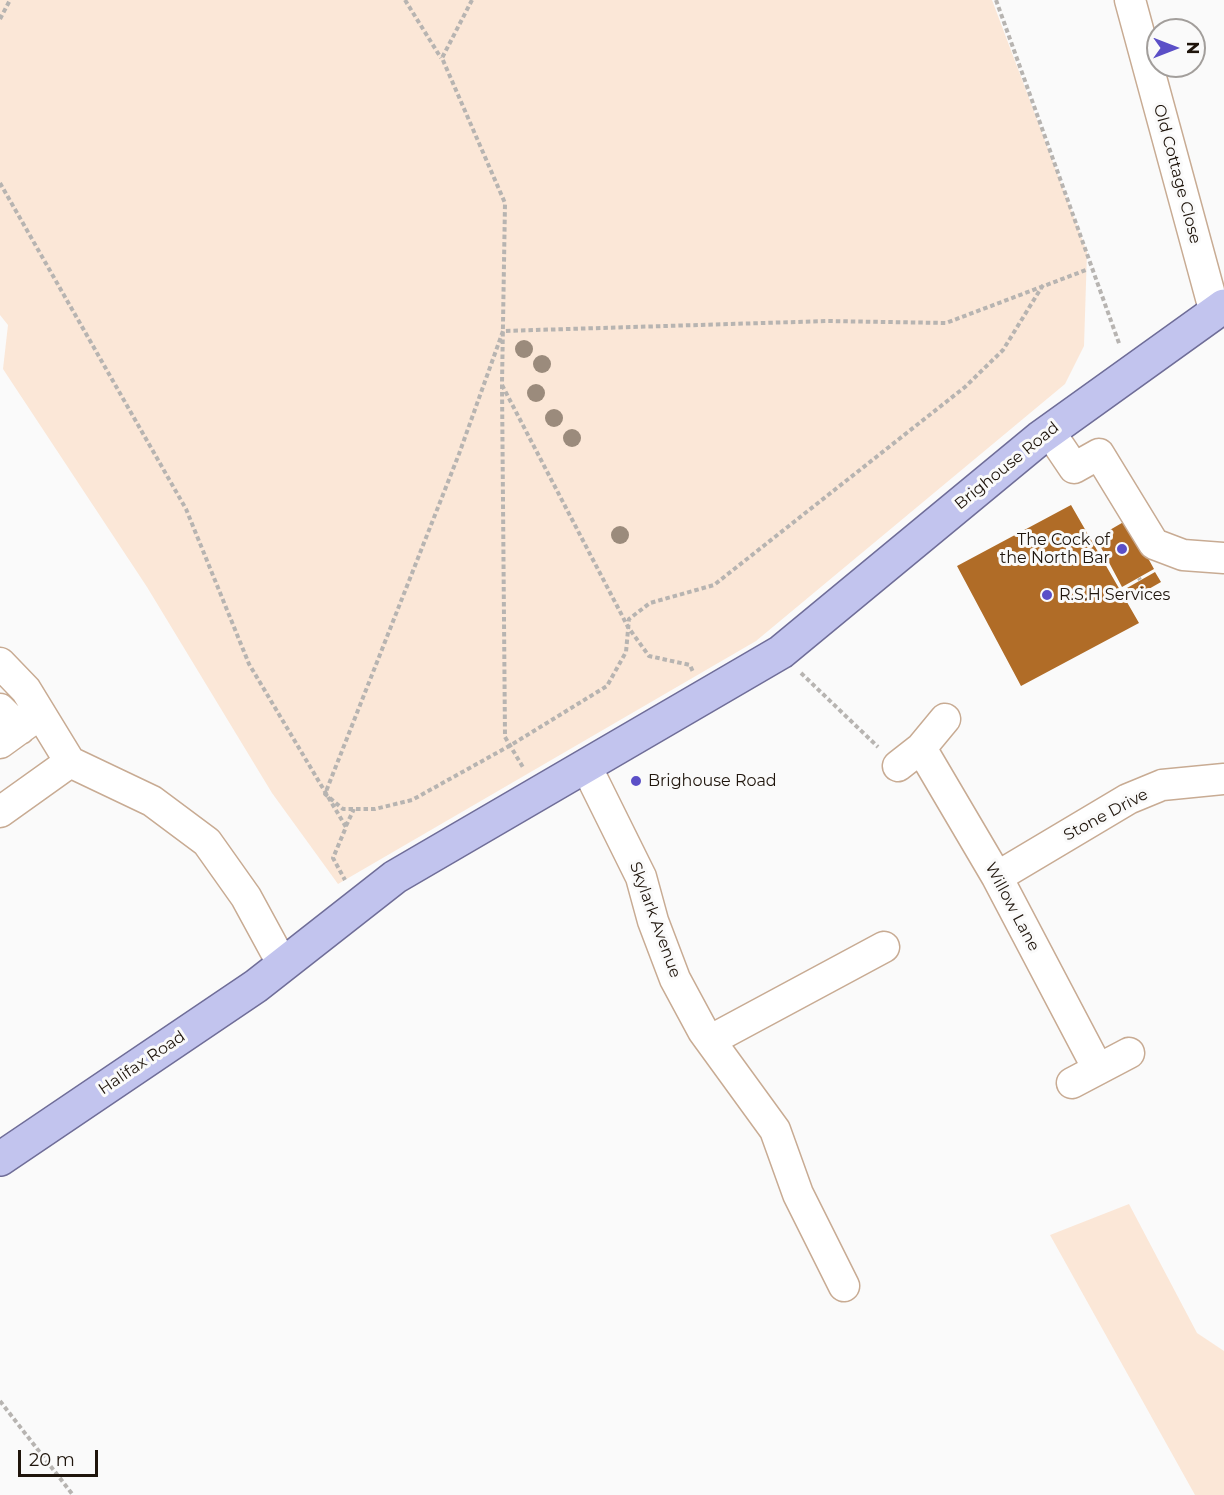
<!DOCTYPE html>
<html>
<head>
<meta charset="utf-8">
<style>
  body { margin:0 }
  #map { position:relative; width:1224px; height:1495px; overflow:hidden; background:#fafafa; font-family:Montserrat,sans-serif }
  canvas { display:block }
  .north { position:absolute; left:1146px; top:18px; width:60px; height:60px; box-sizing:border-box; background:#fafafa; border:2px solid #a29e9b; border-radius:50%; rotate:90deg; font-size:16px; font-weight:700; line-height:24px; text-align:center; color:#1f150c }
  .north::after { content:''; display:block; margin:auto; width:21px; height:27px; background:#5b4fc7; clip-path:polygon(50% 0,100% 100%,50% 72%,0 100%) }
  .scale { position:absolute; left:18px; top:1450px; width:80px; height:27px; box-sizing:border-box; border:3px solid #1f150c; border-top:0; padding-left:8px; font-size:18px; line-height:21px; white-space:nowrap; color:#1f150c; -webkit-text-stroke:4px #fafafa; paint-order:stroke }
</style>
</head>
<body>
<div id="map">
<canvas width="1224" height="1495"></canvas>
<div class="north">N</div>
<div class="scale">20 m</div>
</div>
<script>
const c = document.querySelector('canvas').getContext('2d');
c.lineJoin = 'round';
function fill(path, color) {
  c.fillStyle = color;
  c.fill(path, 'evenodd');
}
function strokePath(path, color, width, dash) {
  c.strokeStyle = color;
  c.lineWidth = width;
  c.lineCap = dash ? 'butt' : 'round';
  c.setLineDash(dash || []);
  c.stroke(path);
}
function write(font, color, halo, rows, align = 'center') {
  c.font = font + ' Montserrat,sans-serif';
  c.lineWidth = 6;
  c.setLineDash([]);
  c.textBaseline = 'middle';
  c.strokeStyle = halo;
  c.fillStyle = color;
  for (const [text, x, y, turn = 0] of rows) {
    c.save();
    c.translate(x, y);
    c.rotate((+turn || 0) * Math.PI / 180);
    c.textAlign = isNaN(turn) ? turn : align;
    if (halo) c.strokeText(text, 0, 0);
    c.fillText(text, 0, 0);
    c.restore();
  }
}
fill(new Path2D(`
  M0 0H992L1087 252 1084 346 1065 384 756 641 338 884 272 793 147 587 3 369 8 325 0 315Z
  M1129 1204 1197 1333 1224 1351V1495H1195L1050 1235Z`), '#fbe7d7');
fill(new Path2D(`
  M1071 505 1139 623 1021 686 957 566Z
  M1127 520 1154 569 1122 587 1096 538Z
  M1155 572 1161 582 1133 598 1127 588Z`), '#b06c27');
const minor = new Path2D(`
  M1130 0 1215 313
  M1049 431 1074 468 1099 454 1154 544 1183 555 1224 558
  M0 663 26 690 70 762 152 801 207 842 246 897 283 965
  M0 709 20 729
  M0 743 40 714
  M921 748 997 877 1098 1069
  M586 766 641 877 653 921 675 979 703 1031 775 1130 798 1194 844 1286
  M898 766 921 748 945 719
  M0 812 70 762
  M997 877 1128 799 1162 785 1224 779
  M711 1040 884 947
  M1072 1083 1129 1053`);
const major = new Path2D(`
  M0 1159 256 986 395 877 781 652 1040 438 1224 306`);
strokePath(minor, '#c8ab93', 33);
strokePath(major, '#6f6d98', 36);
strokePath(new Path2D(`
  M405 0 441 58
  M472 0 442 58 505 203 502 384 505 737 524 769
  M996 0 1120 346
  M0 19 10 0
  M0 183 186 509 249 664 346 827 333 858 345 880
  M1043 285 1003 350 965 387 714 585 650 603 629 619 626 652 607 686 511 745 412 800 375 809H343L325 794 459 454 503 331 828 321 946 323 1086 270
  M502 385 628 627 649 656 690 665 693 672
  M1139 578 1140 580
  M801 673 878 747
  M346 826 354 809
  M0 1401 73 1495`), '#b7b4b1', 4, [4.5, 3]);
strokePath(minor, '#fff', 30);
strokePath(major, '#c2c4ee', 33);
c.fillStyle = '#9b8b7c';
for (const [x, y] of [
  [524,349],
  [542,364],
  [536,393],
  [554,418],
  [572,438],
  [620,535]
]) {
  c.beginPath();
  c.arc(x, y, 9, 0, 2 * Math.PI);
  c.fill();
}
for (const [x, y, r, color] of [
  [1122,549,6,"#5b4fc7"],
  [1047,595,6,"#5b4fc7"],
  [636,781,6,"#5b4fc7"]
]) {
  const dot = new Path2D();
  dot.arc(x, y, r, 0, 2 * Math.PI);
  c.fillStyle = color;
  c.fill(dot);
  strokePath(dot, '#fafafa', 2);
}
write('16px', '#1f150c', '#fafafa', [
  ["Old Cottage Close",1177,174,75],
  ["Brighouse Road",1007,466,-39],
  ["Stone Drive",1106,815,-28],
  ["Willow Lane",1012,907,62],
  ["Skylark Avenue",655,920,70],
  ["Halifax Road",142,1063,-34]
]);
write('16px', '#1f150c', '#fafafa', [
  ["The Cock of",1110,540,"right"],
  ["the North Bar",1110,558,"right"],
  ["R.S.H Services",1059,595],
  ["Brighouse Road",648,781]
], 'left');
</script>
</body>
</html>
